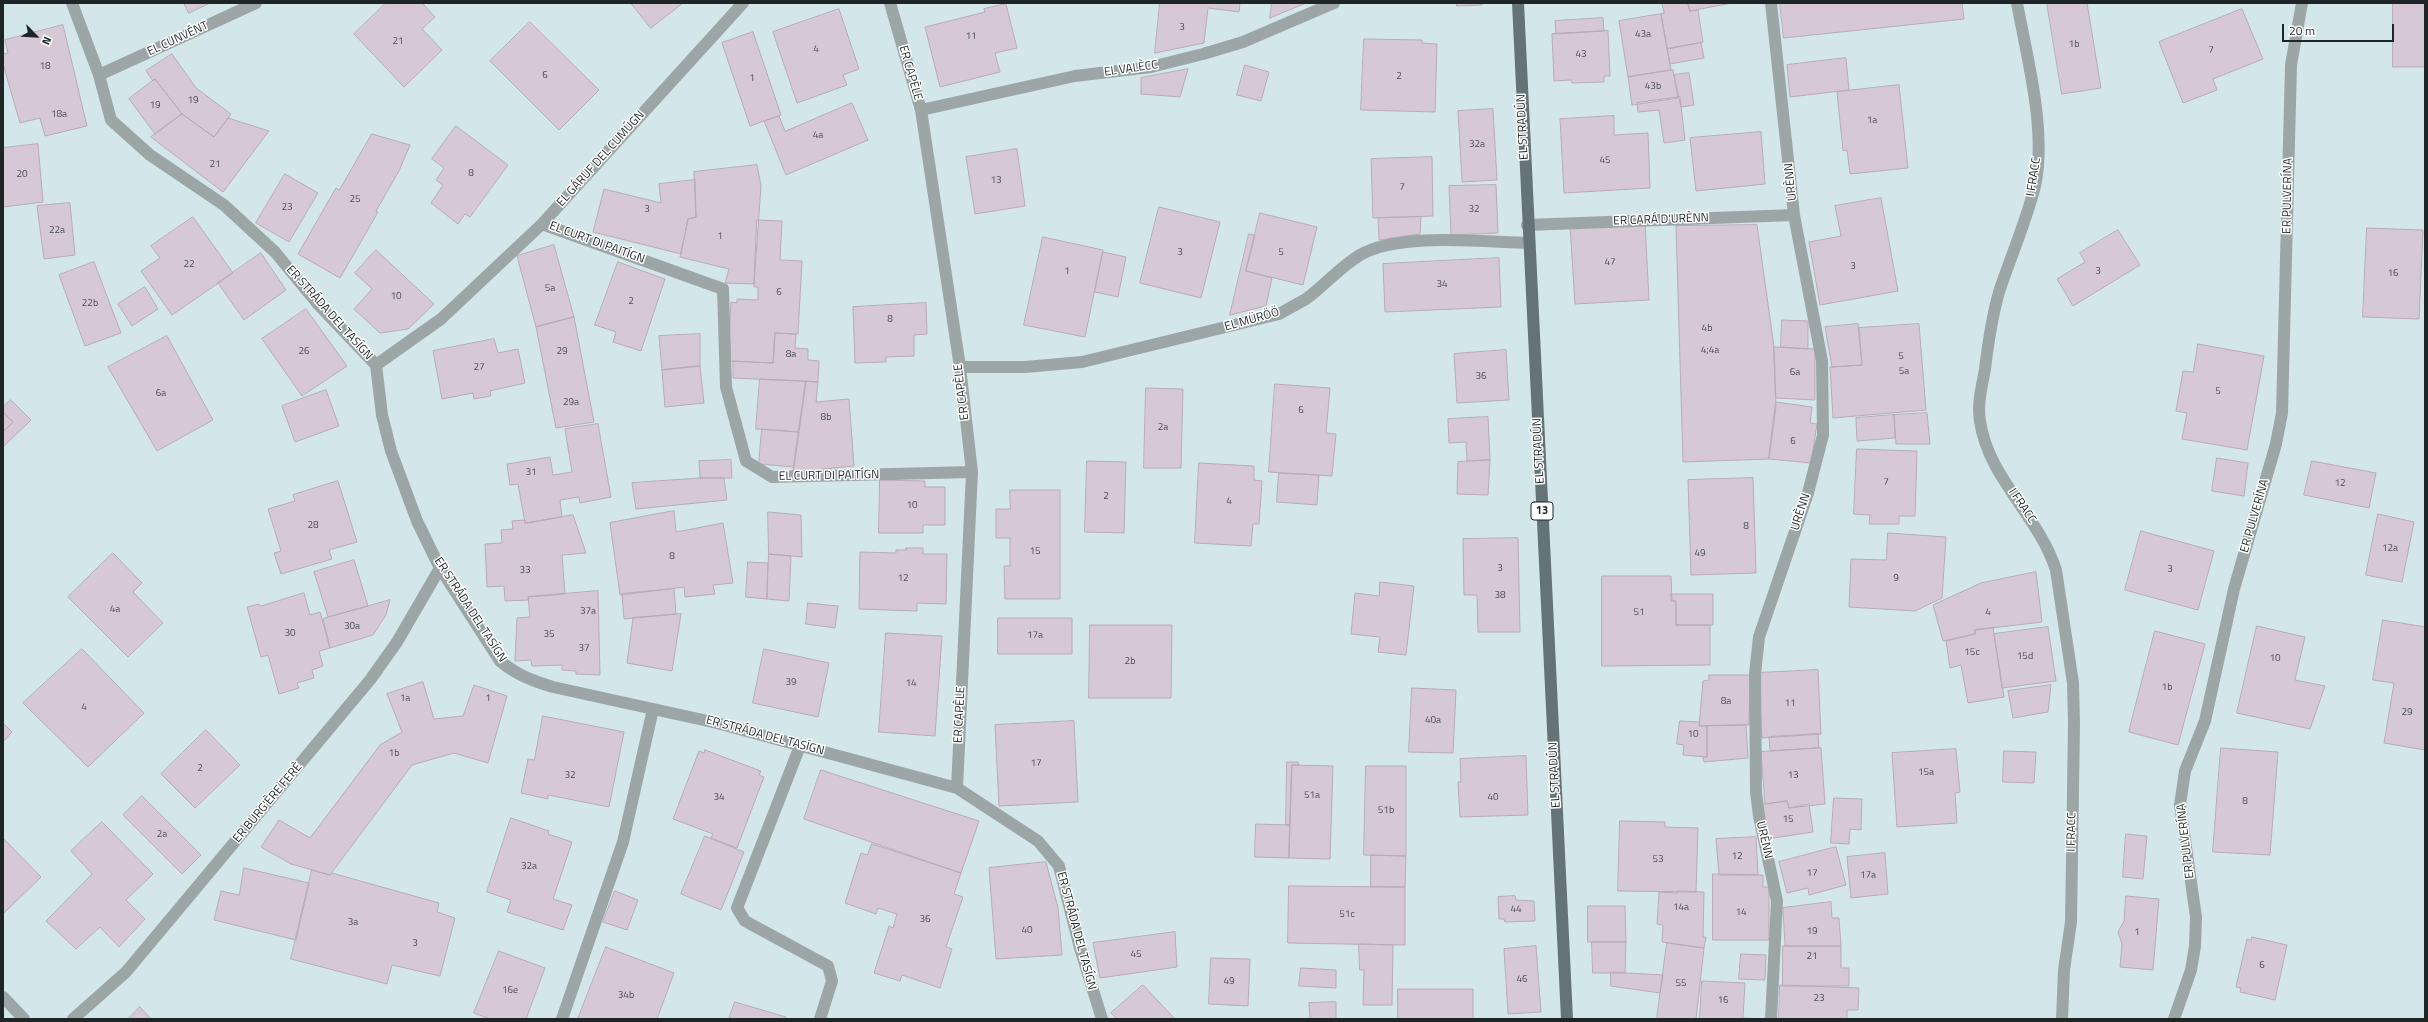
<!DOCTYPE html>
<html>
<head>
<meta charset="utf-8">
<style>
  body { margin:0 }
  #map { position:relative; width:2428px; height:1022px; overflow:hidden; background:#d3e7ea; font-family:"Titillium Web",sans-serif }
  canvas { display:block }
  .frame { position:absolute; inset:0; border:4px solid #1d2526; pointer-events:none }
  .north { position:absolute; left:16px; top:16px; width:40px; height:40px; -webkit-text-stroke:3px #fff; paint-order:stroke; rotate:114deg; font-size:11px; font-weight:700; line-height:16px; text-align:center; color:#1d2526 }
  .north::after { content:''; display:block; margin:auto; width:14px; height:18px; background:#1d2526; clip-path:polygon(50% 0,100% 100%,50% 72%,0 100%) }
  .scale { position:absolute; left:2282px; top:24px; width:112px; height:18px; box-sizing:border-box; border:2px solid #1d2526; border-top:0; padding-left:5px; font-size:12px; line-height:14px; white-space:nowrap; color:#1d2526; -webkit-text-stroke:3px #fff; paint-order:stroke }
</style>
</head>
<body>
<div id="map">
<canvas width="2428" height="1022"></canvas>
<div class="frame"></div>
<div class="north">N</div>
<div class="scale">20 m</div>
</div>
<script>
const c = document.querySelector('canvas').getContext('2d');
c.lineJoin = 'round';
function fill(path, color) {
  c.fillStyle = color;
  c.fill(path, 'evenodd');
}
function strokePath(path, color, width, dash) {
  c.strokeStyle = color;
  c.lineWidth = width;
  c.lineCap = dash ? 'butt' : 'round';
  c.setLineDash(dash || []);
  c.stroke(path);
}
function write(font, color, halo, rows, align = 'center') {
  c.font = font + ' "Titillium Web",sans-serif';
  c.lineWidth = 3;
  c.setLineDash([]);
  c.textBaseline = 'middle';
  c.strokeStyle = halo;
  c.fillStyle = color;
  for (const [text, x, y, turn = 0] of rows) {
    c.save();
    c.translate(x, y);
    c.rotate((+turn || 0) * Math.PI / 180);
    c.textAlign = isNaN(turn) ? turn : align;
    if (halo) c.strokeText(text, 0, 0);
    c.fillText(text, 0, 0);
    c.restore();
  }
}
const building = new Path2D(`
  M184 3H210L189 13Z
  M386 3H422L435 17 422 29 442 50 404 87 354 34Z
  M631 3H683L651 28Z
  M1160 3H1240L1239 12 1208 8 1204 43 1155 53Z
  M1272 3H1306L1270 18Z
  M1457 3H1482V5L1457 6Z
  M1662 3H1688L1690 11 1698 10 1703 42 1667 49 1661 14 1664 13Z
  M1688 3H1732L1690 11Z
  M1780 3H1962L1964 19 1784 38Z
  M2047 3H2087L2101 88 2062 94Z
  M2393 3H2425V67H2393Z
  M1006 4 1017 48 995 53 1000 72 940 87 925 27 985 12 984 9Z
  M839 9 859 69 843 75 847 85 797 103 773 32Z
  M2242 9 2263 59 2213 79 2217 90 2183 103 2159 42Z
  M1661 14 1671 70 1628 77 1619 21Z
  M1603 18 1604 31 1556 34 1555 21Z
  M530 22 599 90 559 130 490 61Z
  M63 25 87 126 45 136 40 118 20 123 3 64V54L8 53 5 40Z
  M1608 31 1610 76H1604V82L1572 83 1571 80 1554 81 1552 34Z
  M753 32 781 115 750 126 722 43Z
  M1364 39 1422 40V43L1437 44 1435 112 1361 110Z
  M1701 43 1704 58 1670 64 1667 49Z
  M172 54 196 88 231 114 214 137 182 114 155 79 153 81 146 71Z
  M1846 58 1849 90 1790 97 1787 65Z
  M1245 65 1269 72 1261 101 1237 95Z
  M1188 69 1180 97 1141 94V78Z
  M1673 70 1678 98 1632 105 1628 77Z
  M1689 73 1694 105 1681 107 1674 75Z
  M155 79 182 114 155 134 129 99Z
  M1899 85 1908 168 1850 174 1847 150 1843 151 1837 92Z
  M1680 97 1685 140 1664 143 1659 110 1638 112 1637 103Z
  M852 103 868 140 786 175 764 121 779 116 785 131Z
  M1493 109 1497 180 1462 182 1458 111Z
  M182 114 214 137 228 118 269 131 223 192 151 137Z
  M1614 116V135L1648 133 1650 188 1564 193 1560 119Z
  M456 126 508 165 470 217 465 214 458 224 431 203 443 185 436 180 444 168 432 159Z
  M1761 132 1765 184 1696 191 1690 138Z
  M372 134 410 145 399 171 376 211 378 212 340 278 298 254 336 188 339 190Z
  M38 144 43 202 3 207V148Z
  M1017 149 1025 206 975 214 966 157Z
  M1432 157 1433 216 1373 218 1371 159Z
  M757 165 761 186 754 284 725 283 729 269 680 257 688 219 696 217 694 172Z
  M285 174 318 193 289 242 256 223Z
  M695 180 696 217 688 219 681 254 593 232 604 189 661 203 659 184Z
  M1496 185 1498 233 1451 235 1449 186Z
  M1881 198 1898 291 1820 305 1809 242 1841 236 1835 206Z
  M70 203 75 255 44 259 37 206Z
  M1159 207 1220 222 1201 298 1140 283Z
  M1260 213 1317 227 1303 285 1246 271Z
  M193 217 233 273 172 315 141 271 160 258 151 246Z
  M1421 217 1420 234 1379 240 1378 218Z
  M757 220 782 221 780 260 802 261 798 334 775 333 773 363 728 361 731 302 737 303V299L758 300V287H754V284Z
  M1645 222 1649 300 1575 304 1570 226Z
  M1757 225 1774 347 1776 407 1769 459 1683 462 1676 226Z
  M2367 228 2423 230 2419 319 2363 317Z
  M2118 230 2140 265 2073 306 2057 279 2085 262 2080 253Z
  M1249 234 1255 235 1246 271 1272 278 1266 306 1230 315Z
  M1043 237 1103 250 1085 337 1024 325Z
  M554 245 574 317 536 327 517 256Z
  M376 250 434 304 408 329 380 333 354 309 372 289 355 273Z
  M1103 252 1126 257 1118 297 1095 292Z
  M261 253 286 290 244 320 218 283Z
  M1499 258 1501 307 1385 312 1383 264Z
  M94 262 121 333 85 346 59 275Z
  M618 262 665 279 641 351 613 342 616 332 595 325Z
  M145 287 158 309 132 326 118 304Z
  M926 303 927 334 914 335V356L886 357V362L855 363 853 307Z
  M306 309 347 366 302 396 262 339Z
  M574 317 594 422 556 428 536 327Z
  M1782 320 1808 321V349L1781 347Z
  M1858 324 1862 365 1832 367 1825 327Z
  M1919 324 1926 410 1833 418 1830 367 1862 365 1859 328Z
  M775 333 796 334 795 348 808 349V360L819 361 818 382 733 378V361L773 363Z
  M700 334V366L662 370 659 336Z
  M167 336 213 420 157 451 108 367Z
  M494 339 498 353 518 349 525 383 490 391 491 396 474 399 473 393 442 399 433 351Z
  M2198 344 2264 356 2247 450 2182 439 2187 413 2176 411 2183 371 2193 372Z
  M1774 347 1815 349V400L1776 398Z
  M1506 350 1509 400 1457 403 1454 354Z
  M700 366 704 403 665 407 662 370Z
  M760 379 806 381 799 432 756 429Z
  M806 381 818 382 816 402 849 399 854 466 793 472Z
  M1275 384 1330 388 1326 433 1336 434 1332 476 1269 472Z
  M1146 388 1183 389 1181 468H1144Z
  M326 390 339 426 295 442 282 406Z
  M11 400 31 420 3 447V432L13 422 3 412V407Z
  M1776 402 1812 407 1810 423 1817 424 1811 463 1769 459Z
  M3 412 13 422 3 432Z
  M1927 413 1930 444H1896L1894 415Z
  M1894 415 1895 438 1857 441 1856 418Z
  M1488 417 1490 460 1467 461 1466 442 1449 443 1448 419Z
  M598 424 611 497 580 503 579 497 560 500 562 517 525 523 518 484 510 485 507 464 550 457 553 475 572 472 565 429Z
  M762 429 799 432 794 467 759 464Z
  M1857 449 1917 451 1915 516H1899V524H1869L1870 515 1854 514Z
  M2217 458 2248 463 2244 496 2212 491Z
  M731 460 732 478H700L699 461Z
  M1490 460 1488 495 1457 494 1458 462Z
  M1087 461 1126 462 1124 533 1085 532Z
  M2312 461 2376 473 2369 508 2304 495Z
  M1199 463 1254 466V480L1262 481 1259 524H1253L1251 546 1195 543Z
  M1279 473 1319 475 1317 505 1277 502Z
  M700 478H724L727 500 636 509 632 483Z
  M1753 478 1756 573 1691 575 1688 480Z
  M880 480 925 481V487H945V525H923V533H879Z
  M338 481 357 542 329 550 332 559 281 574 274 553 281 551 268 509 295 501 293 495Z
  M1010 490H1060V599H1005L1004 566H1010V538H996V509H1010Z
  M674 511 676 532 723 523 733 583 713 585 715 594 685 597 684 587 620 595 610 523Z
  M768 512 801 515 802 557 769 554Z
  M2378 514 2414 522 2402 582 2366 575Z
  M573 515 586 553 562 555 565 594 528 597 529 600 505 601 504 586 487 587 485 544 502 543 501 530 513 529 512 521 525 520V523Z
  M2141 531 2214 551 2198 610 2125 590Z
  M1888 533 1946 537 1942 598 1915 611 1849 607 1851 559 1886 560Z
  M1518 538 1520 632H1478L1477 595H1464L1463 539Z
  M906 548H923V554H947L946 604 917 603V611L859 609 860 552 896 553V550H906Z
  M113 553 142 583 133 592 163 623 128 657 68 597Z
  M769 554 791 556 789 601 767 599Z
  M354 560 368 606 328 617 314 572Z
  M748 562 768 563 767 599 746 597Z
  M2036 572 2042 622 1975 630V634L1943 641 1933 605 1981 583Z
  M1602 576H1671L1672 601H1676V625H1710V665L1602 666Z
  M1380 582 1414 586 1406 655 1378 652 1380 637 1351 634 1355 593 1379 596Z
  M674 589 676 614 624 619 622 594Z
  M598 591 600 675 576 674V671L562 670V665L532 666 531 660 515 661 517 618 530 617 528 597Z
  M304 593 310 615 320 612 330 648 319 651 323 666 312 670 314 678 297 683 299 688 279 694 268 655 261 657 247 607 259 604 260 606Z
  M1671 594H1713V625H1676V601H1672Z
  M390 600 386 615 373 635 330 648 323 619Z
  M808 603 838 606 835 628 806 624Z
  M681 614 672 671 627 663 633 618Z
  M998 618H1072V654H998Z
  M2383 620 2425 627V750L2384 743 2394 683 2373 680Z
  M1090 625H1172L1171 698H1089Z
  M2257 626 2305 637 2295 680 2325 686 2310 729 2237 713Z
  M2048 627 2056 681 2002 688 1994 634Z
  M1993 628 2004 697 1968 703 1961 665 1950 668 1946 641 1975 634V630Z
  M2155 631 2205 644 2178 745 2129 732Z
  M886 633 942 636 935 736 879 732Z
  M82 649 144 713 88 767 23 703Z
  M764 649 829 663 818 717 753 703Z
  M1818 670 1821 734 1762 738 1758 673Z
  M1709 675H1750L1749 725 1699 726 1703 681 1709 680Z
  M423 682 434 719 463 716 474 685 507 696 488 763 454 753 412 765 330 875 291 864 261 847 279 820 310 838 380 745 402 732 387 694Z
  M2051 685 2048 712 2013 718 2008 691Z
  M1412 688 1456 690 1453 753 1409 752Z
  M543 716 624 732 609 807 548 795V799L521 793 528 759 534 760Z
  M1074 721 1078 802 999 806 995 725Z
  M1680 721 1700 722 1699 726H1707V757L1683 755 1684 745 1677 744Z
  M3 723 12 732 3 742Z
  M1746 725 1748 758 1704 762 1703 757H1707V726Z
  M206 730 240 765 195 808 161 774Z
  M1818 734 1819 748 1770 751 1769 737Z
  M1821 748 1825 804 1789 808 1787 801 1765 804 1761 752Z
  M2221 748 2278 752 2270 855 2213 852Z
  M1956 749 1960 792 1955 793 1957 823 1897 827 1892 753Z
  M705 750 761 771 759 775 764 777 737 848 711 838 713 834 673 819 699 751 704 753Z
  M2004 751 2036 752 2034 783 2003 782Z
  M1526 756 1528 815 1460 817 1458 782H1461L1460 759Z
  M1287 762H1298L1299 765H1292L1290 825H1286Z
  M1292 765 1333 766 1330 859 1289 858Z
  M1366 766H1406V856L1364 855Z
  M821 770 979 821 961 873 804 819Z
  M142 796 201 855 182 874 123 815Z
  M1834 798 1862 799 1861 830 1850 829 1849 844 1831 843Z
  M1787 801 1789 808 1809 804 1813 832 1767 839 1762 805Z
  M511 818 549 831 548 834 572 842 553 899 572 905 563 930 507 912 511 900 487 892Z
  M1620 821 1665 822V827L1698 828 1696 892 1618 891Z
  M102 822 153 874 126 900 145 919 119 947 100 927 76 949 46 921 92 874 71 851Z
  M1256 824 1290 825 1289 858 1255 857Z
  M2126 834 2147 836 2143 879 2123 877Z
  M705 836 744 852 721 910 681 894Z
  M1756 837 1758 875H1719L1716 839Z
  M3 838 41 877 3 914Z
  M872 844 961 873 954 894 963 897 946 947 952 949 940 988 902 975 900 981 874 973 889 926 893 928 897 914 878 908 876 914 845 903 861 853 867 855Z
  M1836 847 1846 885 1809 895 1808 888 1787 893 1779 862Z
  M1885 853 1888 894 1851 898 1847 857Z
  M1371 855 1406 856 1405 887H1371Z
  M1046 862 1058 908 1062 955 996 959 989 868Z
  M244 868 309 883 296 940 214 920 221 891 239 895Z
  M312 870 330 875 332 873 439 903 437 912 455 918 440 976 392 965 387 984 291 959Z
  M1713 874 1763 875V887H1769V940H1713Z
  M1289 886 1405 887V945L1288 943Z
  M615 891 638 900 627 930 603 922Z
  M1678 891 1704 892 1703 937H1706L1704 948 1662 942 1663 925 1657 924 1659 892 1677 893Z
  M1515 896 1516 900 1534 901 1535 921 1505 922 1504 919H1499L1498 897Z
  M2126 896 2159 899 2153 970 2120 967 2122 944 2118 932 2124 921Z
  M1831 902 1832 918H1839L1841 946H1785L1783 908Z
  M1588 906H1625L1626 942H1588Z
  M1175 932 1177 967 1100 978 1093 943Z
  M2252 937 2287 945 2275 1000 2240 992 2241 988 2236 987 2247 939 2251 940Z
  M1592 942H1626L1625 973H1593Z
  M1667 943 1704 948 1696 1019H1657Z
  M1359 944 1393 945 1392 1005H1363L1364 970H1360Z
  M1536 946 1541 1012 1508 1014 1504 949Z
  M1783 946H1841V968H1849V986H1783Z
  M606 947 674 973 657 1019H578Z
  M499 951 545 968 526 1019H490L474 1013Z
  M1741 954 1766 955 1765 980 1739 979Z
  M1211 958 1250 959 1248 1006 1209 1004Z
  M1301 968 1336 970V988L1299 986Z
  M1611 972 1663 975 1660 993 1611 986Z
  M1702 981 1745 983 1743 1018 1762 1019H1700Z
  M1143 985 1175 1019H1117L1111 1013Z
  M1780 985 1859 988 1858 1010H1847V1019H1779Z
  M1398 989H1473V1019H1398Z
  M735 1002 786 1017V1019H729Z
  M1336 1002V1019H1310L1309 1003Z
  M140 1007 151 1019H128Z`);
fill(building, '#d6c9d5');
strokePath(building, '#b8abb6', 1);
strokePath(new Path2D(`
  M72 3 99 75 111 120 150 155 224 205 275 252 317 303 376 365 382 415 391 451 417 521 440 568 500 661C517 675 533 681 553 687L717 723 957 788 1038 841 1059 866 1080 948 1102 1019
  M890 3 921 110 960 367 972 472 957 788
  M2017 3C2027 58 2047 131 2035 186 2026 222 2011 256 1999 292 1992 317 1988 344 1985 369 1982 386 1977 404 1980 421 1988 478 2039 516 2056 570L2073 683 2074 724 2071 922 2064 970 2062 1019
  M99 75 256 3
  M921 110 1075 76 1151 67 1203 54 1243 42 1334 3
  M542 224 723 289 726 387 746 461 772 477 972 472
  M1527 225 1794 215
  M376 365 441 319 542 224 743 3
  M960 367H1025L1082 362 1279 314C1288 309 1297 304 1306 299 1325 285 1340 267 1360 255 1399 232 1483 242 1528 243
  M800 746 737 908 745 921 828 966 832 981 820 1019
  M3 997 24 1019
  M73 1019 126 972 370 680 397 642 440 568
  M562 1019 623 842 653 709
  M1771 1019 1777 901 1759 816 1756 792 1755 674 1759 637 1808 493 1823 435 1822 361 1794 215 1771 3
  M2174 1019 2191 970 2195 946 2196 917 2180 805 2185 771 2205 721 2234 589 2276 444 2282 413 2291 65 2302 3`), '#9da6a7', 12);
strokePath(new Path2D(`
  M1518 3 1567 1019`), '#647376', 12);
write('10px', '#4b4e52', null, [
  ["3",1182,28],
  ["43a",1643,35],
  ["11",971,37],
  ["21",398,42],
  ["1b",2074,45],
  ["4",816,50],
  ["7",2211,51],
  ["43",1581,55],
  ["18",45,67],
  ["6",545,76],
  ["2",1399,77],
  ["1",752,79],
  ["43b",1653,87],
  ["19",193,101],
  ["19",155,106],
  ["18a",59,115],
  ["1a",1872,121],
  ["4a",818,136],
  ["32a",1477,145],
  ["45",1605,161],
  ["21",215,165],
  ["8",471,174],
  ["20",22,175],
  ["13",996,181],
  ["7",1402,188],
  ["25",355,200],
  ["23",287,208],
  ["3",647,210],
  ["32",1474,210],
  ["22a",57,231],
  ["1",720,237],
  ["3",1180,253],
  ["5",1281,253],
  ["47",1610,263],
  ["22",189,265],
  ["3",1853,267],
  ["1",1067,272],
  ["3",2098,272],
  ["16",2393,274],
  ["34",1442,285],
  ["5a",550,289],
  ["6",779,293],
  ["10",396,297],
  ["2",631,302],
  ["22b",90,304],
  ["8",890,320],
  ["4b",1707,329],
  ["4;4a",1710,351],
  ["26",304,352],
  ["29",562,352],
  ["8a",791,355],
  ["5",1901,357],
  ["27",479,368],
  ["5a",1904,372],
  ["6a",1795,373],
  ["36",1481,377],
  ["5",2218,392],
  ["6a",161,394],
  ["29a",571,403],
  ["6",1301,411],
  ["8b",826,418],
  ["2a",1163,428],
  ["6",1793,442],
  ["31",531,473],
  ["7",1886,483],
  ["12",2340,484],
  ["2",1106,497],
  ["4",1229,502],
  ["10",912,506],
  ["28",313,526],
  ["8",1746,527],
  ["12a",2390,549],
  ["15",1035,552],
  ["49",1700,554],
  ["8",672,557],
  ["3",1500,569],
  ["3",2170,570],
  ["33",525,571],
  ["12",903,579],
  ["9",1896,579],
  ["38",1500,596],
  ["4a",115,610],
  ["37a",588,612],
  ["51",1639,613],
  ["4",1988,613],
  ["30a",352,627],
  ["30",290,634],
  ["35",549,635],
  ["17a",1035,636],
  ["37",584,649],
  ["15c",1972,653],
  ["15d",2025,657],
  ["10",2275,659],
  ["2b",1130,662],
  ["39",791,683],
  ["14",911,684],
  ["1b",2167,688],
  ["1a",405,699],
  ["1",488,699],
  ["8a",1726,702],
  ["11",1790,704],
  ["4",84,708],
  ["29",2407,713],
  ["40a",1433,721],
  ["10",1693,735],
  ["1b",394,754],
  ["17",1036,764],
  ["2",200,769],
  ["15a",1926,773],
  ["32",570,776],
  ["13",1793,776],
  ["51a",1312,796],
  ["34",719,798],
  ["40",1493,798],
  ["8",2245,802],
  ["51b",1386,811],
  ["15",1788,820],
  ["2a",162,835],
  ["12",1737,857],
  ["53",1658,860],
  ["32a",529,867],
  ["17",1812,874],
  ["17a",1868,876],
  ["14a",1681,908],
  ["44",1516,910],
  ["14",1741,913],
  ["51c",1347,915],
  ["36",925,920],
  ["3a",353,923],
  ["40",1027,931],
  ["19",1812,932],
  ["1",2137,933],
  ["3",415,944],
  ["45",1136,955],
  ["21",1812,957],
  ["6",2262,966],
  ["46",1522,980],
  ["49",1229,982],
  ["55",1681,984],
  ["16e",510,991],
  ["34b",626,996],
  ["23",1819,999],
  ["16",1723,1001]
]);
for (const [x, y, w] of [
  [1542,511,22]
]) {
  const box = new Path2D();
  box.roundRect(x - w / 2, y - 9, w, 18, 3);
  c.fillStyle = '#fff';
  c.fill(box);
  strokePath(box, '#1d2526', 1);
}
write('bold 11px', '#1d2526', null, [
  ["13",1542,511]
]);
write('12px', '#1d2526', '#fff', [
  ["EL CUNVÉNT",178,39,-25],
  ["EL VALÈCC",1131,69,-8],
  ["ER CAPÈLE",910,73,74],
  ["EL STRADÚN",1523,127,-93],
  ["EL GÁRUF DEL CUMÚGN",601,159,-48],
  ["I FRACC",2034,177,-81],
  ["URÈNN",1791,182,-96],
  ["ER PULVERÍNA",2288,196,-89],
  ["ER CARÁ D'URÈNN",1661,220,-2],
  ["EL CURT DI PAITÍGN",597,243,20],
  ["ER STRÁDA DEL TASÍGN",329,313,48],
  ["EL MÜRÖÖ",1252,320,-16],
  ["ER CAPÈLE",962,392,-97],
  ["EL STRADÚN",1539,451,-93],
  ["EL CURT DI PAITÍGN",829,476,-1],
  ["I FRACC",2022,506,56],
  ["URÈNN",1801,512,-72],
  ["ER PULVERÍNA",2255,516,-74],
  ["ER STRÁDA DEL TASÍGN",470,610,57],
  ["ER CAPÈLE",960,715,-87],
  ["ER STRÁDA DEL TASÍGN",765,736,15],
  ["EL STRADÚN",1555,775,-93],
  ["ER BURG'ÈRE FERÈ",268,803,-50],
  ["I FRACC",2072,832,-89],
  ["URÈNN",1764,840,77],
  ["ER PULVERÍNA",2186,841,-97],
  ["ER STRÁDA DEL TASÍGN",1076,931,75]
]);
</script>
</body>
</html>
